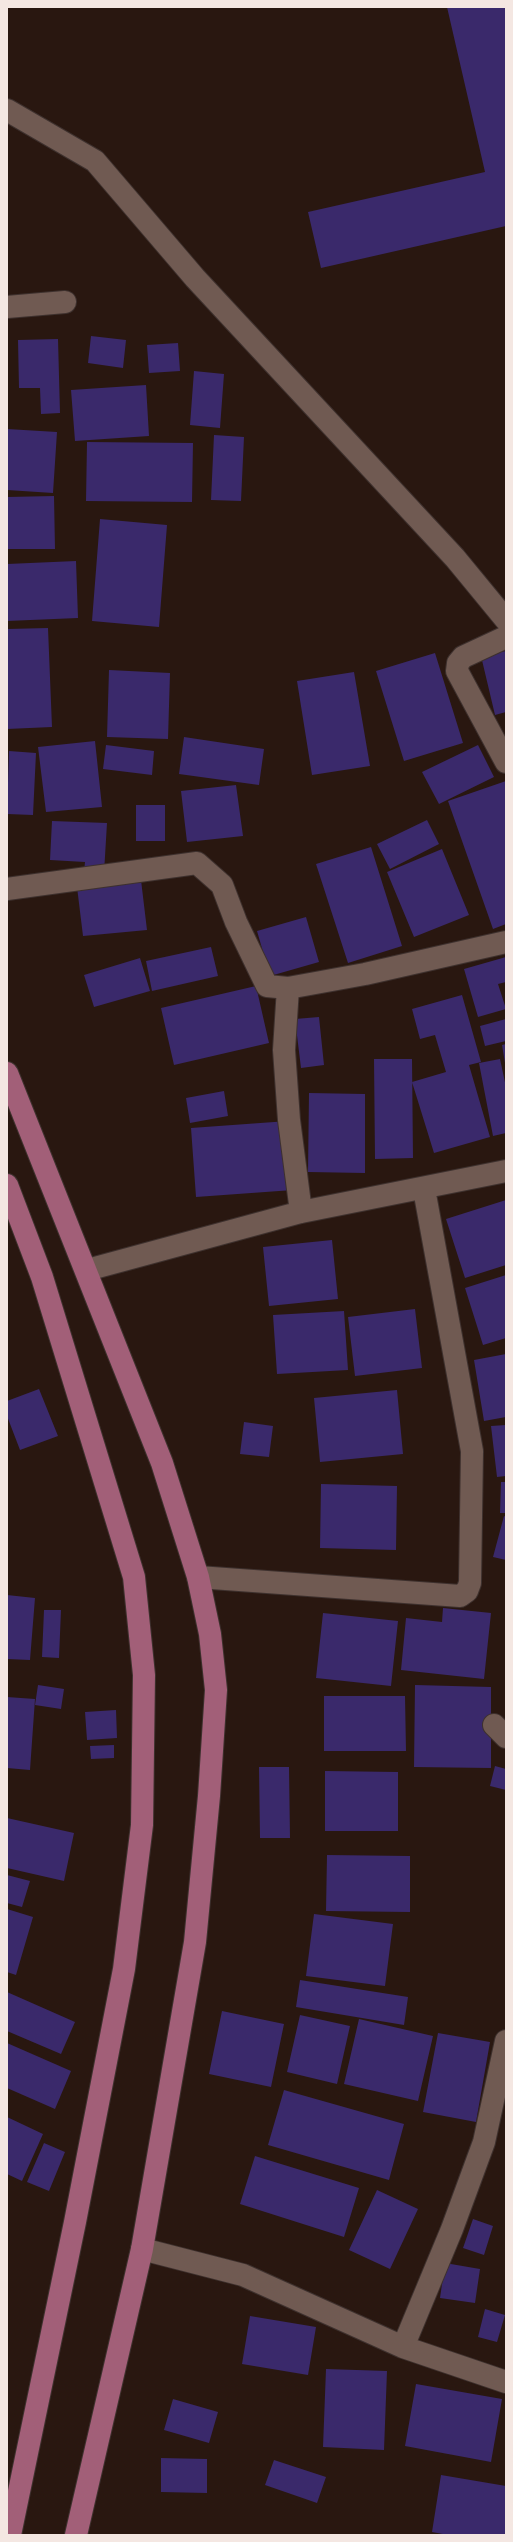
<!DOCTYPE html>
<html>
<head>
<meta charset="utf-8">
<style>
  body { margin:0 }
  #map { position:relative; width:513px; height:2542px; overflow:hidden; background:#291710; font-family:"Public Sans",sans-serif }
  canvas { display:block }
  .frame { position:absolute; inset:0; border:8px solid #f4e7e2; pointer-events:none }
</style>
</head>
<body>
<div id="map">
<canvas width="513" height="2542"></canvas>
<div class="frame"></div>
</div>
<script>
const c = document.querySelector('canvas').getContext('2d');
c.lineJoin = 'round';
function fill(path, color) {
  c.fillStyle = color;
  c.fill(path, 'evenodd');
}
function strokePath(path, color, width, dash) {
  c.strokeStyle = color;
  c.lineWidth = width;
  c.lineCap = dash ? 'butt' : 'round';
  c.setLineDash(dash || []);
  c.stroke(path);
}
fill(new Path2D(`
  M447 7H506V226L321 268 308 212 485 172Z
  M91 336 126 340 123 368 88 363Z
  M58 339 60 413 41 414 40 388H19L18 340Z
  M178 343 180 371 149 373 147 345Z
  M194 371 224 374 220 428 190 425Z
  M146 385 149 436 75 441 71 390Z
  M7 429 57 432 53 493 7 490Z
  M214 435 244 437 241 501 211 500Z
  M87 442 193 443 192 502 86 501Z
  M54 496 55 549H7V497Z
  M100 519 167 525 159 627 92 621Z
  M76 561 78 618 7 621V564Z
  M48 628 52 727 7 729V629Z
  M506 651V712L495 715 481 656Z
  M435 653 463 743 404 761 376 671Z
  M109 670 170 673 168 739 107 737Z
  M354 672 370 766 312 775 297 681Z
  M184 737 264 749 259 785 179 774Z
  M95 741 102 807 46 812 38 747Z
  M106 745 154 751 152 775 103 769Z
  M478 745 494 777 439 804 422 772Z
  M9 751 36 753 33 815 7 814Z
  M506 781V924L493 929 448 801Z
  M236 785 243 836 187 842 181 791Z
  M136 805H165V841H136Z
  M427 820 439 844 390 869 377 844Z
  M52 821 107 823 104 873 84 872 85 862 50 860Z
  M371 847 402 946 348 963 316 864Z
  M442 849 469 915 414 937 387 872Z
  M141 880 147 930 83 936 77 887Z
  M306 917 319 962 270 976 257 931Z
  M211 947 218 976 152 991 146 961Z
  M506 957V982L498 984 506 1009 478 1017 464 969Z
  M140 958 150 991 94 1007 84 975Z
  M256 986 269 1043 174 1065 161 1008Z
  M462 995 481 1062 469 1065 490 1137 434 1153 412 1082 446 1072 435 1035 420 1039 412 1009Z
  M319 1017 324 1065 301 1068 295 1019Z
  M506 1019V1041L485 1046 480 1026Z
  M506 1044V1063H505L502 1045Z
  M374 1059H412L413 1158 375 1159Z
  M500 1059 506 1087V1133L493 1136 479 1063Z
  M224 1091 228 1116 190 1123 186 1098Z
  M309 1093 365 1094V1173L308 1172Z
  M288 1121 293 1190 196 1197 191 1128Z
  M506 1200V1265L465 1278 446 1219Z
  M332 1240 338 1299 269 1306 263 1247Z
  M506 1275V1338L483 1345 465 1288Z
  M415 1309 422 1368 355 1376 348 1317Z
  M344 1311 348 1370 277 1374 273 1315Z
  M506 1354V1417L484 1421 474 1360Z
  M39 1389 58 1436 20 1450 7 1416V1401Z
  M397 1390 403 1454 320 1462 314 1398Z
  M244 1422 273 1426 269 1457 240 1454Z
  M506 1425V1476L497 1477 491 1426Z
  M501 1482H506V1513H500Z
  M321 1484 397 1486 396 1550 320 1548Z
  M504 1516 506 1517V1560L493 1557Z
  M7 1595 35 1598 30 1660 7 1659Z
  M443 1608 491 1613 484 1679 401 1670 406 1618 442 1622Z
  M44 1610H61L59 1658 42 1657Z
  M323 1613 398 1621 391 1686 316 1678Z
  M38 1685 64 1689 61 1709 35 1705Z
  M415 1685 491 1687V1768L414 1767Z
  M324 1696H405L406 1751H324Z
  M7 1697 35 1699 30 1770 7 1768Z
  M116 1710 117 1738 87 1740 85 1712Z
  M114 1745V1758L91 1759 90 1746Z
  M495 1766 506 1769V1790L490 1786Z
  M259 1767H289L290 1838H260Z
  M325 1771 398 1772V1831H325Z
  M7 1818 74 1833 64 1881 7 1868Z
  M327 1855 410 1856V1912L326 1911Z
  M7 1875 30 1881 22 1907 7 1903Z
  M7 1909 33 1917 16 1975 7 1972Z
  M314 1914 393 1924 385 1986 306 1976Z
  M300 1980 408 1997 404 2025 296 2007Z
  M7 1992 75 2022 61 2054 7 2031Z
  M222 2011 284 2024 271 2087 209 2074Z
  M300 2015 350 2026 337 2084 287 2072Z
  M359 2019 433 2036 418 2101 344 2084Z
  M438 2033 490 2042 476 2122 423 2112Z
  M7 2043 71 2071 55 2109 7 2088Z
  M284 2090 404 2124 389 2180 268 2145Z
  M7 2117 43 2134 22 2181 7 2174Z
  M44 2143 65 2152 49 2191 27 2182Z
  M255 2156 359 2188 344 2237 240 2204Z
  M377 2190 418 2209 390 2269 349 2250Z
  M473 2219 493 2226 484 2255 463 2248Z
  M445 2263 480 2269 475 2303 440 2298Z
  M485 2309 505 2315 497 2342 478 2337Z
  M250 2316 316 2327 308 2375 242 2364Z
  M326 2369 387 2371 384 2450 323 2447Z
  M416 2384 502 2399 491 2462 405 2446Z
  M173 2399 218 2412 209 2443 164 2430Z
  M161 2458 207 2459V2493L161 2492Z
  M274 2460 326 2477 317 2503 265 2485Z
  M441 2475 506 2486V2535H448L432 2532Z`), '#3a296b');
const minor = new Path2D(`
  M7 110 95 161 195 278 455 558 506 620
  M7 307 65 302
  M506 637 463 657 458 663 457 671 506 762
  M7 889 197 863 222 885 236 922 267 986 288 988 365 974 506 942
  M288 988 284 1050 289 1120 301 1212
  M87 1270 301 1212 506 1171
  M198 1577 460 1596 467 1591 470 1583 472 1451 424 1189
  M494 1725 506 1737
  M142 2249 243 2275 403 2347 506 2382
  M403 2347 452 2229 484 2142 506 2041`);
const major = new Path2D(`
  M7 1073 162 1463 198 1577 210 1634 216 1690 209 1796 195 1942 142 2249 76 2535
  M7 1185 42 1277 134 1577 144 1675 142 1825 124 1969 75 2222 10 2535`);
strokePath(minor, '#3e312e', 24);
strokePath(major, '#3e312e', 24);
strokePath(minor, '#705a52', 22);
strokePath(major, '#a25f78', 22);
</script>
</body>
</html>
